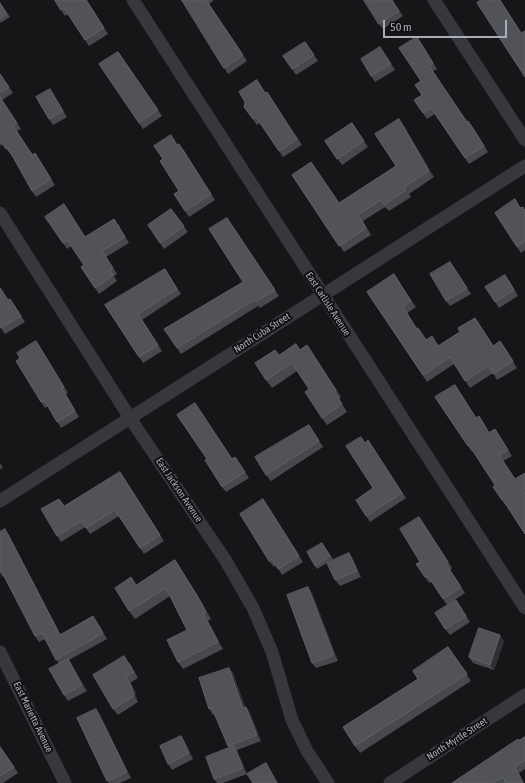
<!DOCTYPE html>
<html>
<head>
<meta charset="utf-8">
<style>
  body { margin:0 }
  #map { position:relative; width:525px; height:783px; overflow:hidden; background:#161618; font-family:"Asap Condensed",sans-serif }
  canvas { display:block }
  .scale { position:absolute; left:383px; top:20px; width:124px; height:18px; box-sizing:border-box; border:2px solid #a8adb8; border-top:0; padding-left:5px; font-size:12px; line-height:14px; white-space:nowrap; color:#a8adb8; -webkit-text-stroke:3px #111113; paint-order:stroke }
</style>
</head>
<body>
<div id="map">
<canvas width="525" height="783"></canvas>
<div class="scale">50 m</div>
</div>
<script>
const c = document.querySelector('canvas').getContext('2d');
c.lineJoin = 'round';
function strokePath(path, color, width, dash) {
  c.strokeStyle = color;
  c.lineWidth = width;
  c.lineCap = dash ? 'butt' : 'round';
  c.setLineDash(dash || []);
  c.stroke(path);
}
function fill(path, color) {
  c.fillStyle = color;
  c.fill(path, 'evenodd');
}
function write(font, color, halo, rows, align = 'center') {
  c.font = font + ' "Asap Condensed",sans-serif';
  c.lineWidth = 4;
  c.setLineDash([]);
  c.textBaseline = 'middle';
  c.strokeStyle = halo;
  c.fillStyle = color;
  for (const [text, x, y, turn = 0] of rows) {
    c.save();
    c.translate(x, y);
    c.rotate((+turn || 0) * Math.PI / 180);
    c.textAlign = isNaN(turn) ? turn : align;
    if (halo) c.strokeText(text, 0, 0);
    c.fillText(text, 0, 0);
    c.restore();
  }
}
strokePath(new Path2D(`
  M133 0 525 608
  M434 0 525 140
  M0 213 130 418 226 561 253 608 272 652 292 720 307 751 328 783
  M0 501 525 166
  M0 652 65 783
  M390 783 525 695`), '#37383d', 13);
fill(new Path2D(`
  M55 0H87L108 34 89 46 68 14 65 16Z
  M182 0H214L209 4 247 61 228 74Z
  M392 0 403 16 383 29 379 24Z
  M0 3 10 17 0 23Z
  M305 42 318 61 296 75 292 69Z
  M421 43 437 69 433 71 467 122 473 127 488 152 469 164 435 114 427 119 414 100 422 95 421 81Z
  M380 47 395 70 375 82 371 76Z
  M118 52 162 116 143 129 99 64Z
  M0 74 13 93 2 100 21 129 17 131 33 155 35 153 55 185 36 197 32 191 11 154V155L3 144 1 146 0 144Z
  M50 89 67 117 53 125 49 119Z
  M267 92 302 145 283 157 260 123 257 125 244 107Z
  M352 123 368 147 342 165 325 141Z
  M404 126 434 177 409 194 411 197 389 211 385 207 363 221 371 235 344 252 292 175 339 203 396 166Z
  M177 145 183 149 215 200 189 217 185 211 179 191Z
  M521 208 525 210V250L521 253 517 247Z
  M171 209 188 232 164 249 148 225Z
  M45 217 85 237 118 224 129 243 106 257 117 274 114 276 117 281 99 294 81 267 84 265 71 246 67 249Z
  M227 218 279 296 260 308 258 306 181 354 177 348 243 282Z
  M450 262 471 294 450 306 446 301Z
  M169 275 181 294 142 320 162 351 143 363 105 305Z
  M509 280 518 296 499 308 495 302Z
  M398 281 416 307 407 313 417 328 426 339 439 345 460 332 475 318 493 345 505 348 517 368 497 380 493 373 470 388 454 364 427 382 367 292Z
  M0 287 8 300 14 305 25 322 5 334 0 327Z
  M296 344 300 350 307 345 341 397 339 399 347 412 327 425 322 418 309 389 297 371 272 388 266 380 275 350 279 355Z
  M40 347 68 393 66 394 79 417 61 428 48 406 45 408 41 402Z
  M455 385 476 418 483 422 489 432 495 429 499 435 512 456 503 461 515 479 525 473V534L507 506H506L502 500 495 485 473 451 472 452 435 397Z
  M309 425 323 447 271 481 266 475Z
  M365 442 372 446 406 498 370 522 366 516 373 488Z
  M235 457 249 478 226 492 222 487 232 459Z
  M0 463 3 468 0 469Z
  M124 478 164 541 144 554 119 516 90 534 85 527 61 542 57 536 64 506Z
  M267 505 303 562 282 575 276 565 274 567 269 561Z
  M419 517 452 568 450 570 465 593 447 605 432 582 429 583 416 564 420 562Z
  M0 532 9 535 60 634 97 622 107 639 69 660 87 691 68 701 64 695 59 664 45 639 39 642 35 636 4 577H3L0 573Z
  M324 546 333 559 317 569 315 566Z
  M349 553 353 559 361 577 340 586 335 580Z
  M180 568 201 601 211 619 208 621 223 649 183 669 178 662 187 630 170 596 135 619 129 611 137 585Z
  M312 593 338 661 316 668 312 663Z
  M456 600 470 622 450 635 445 629Z
  M504 641 494 670 473 663 469 657Z
  M448 647 471 681 360 753 355 746Z
  M129 662 138 678 130 683 136 693 135 694 138 702 118 715 113 709Z
  M229 668 233 673 245 707H246L250 713 261 741 237 750 247 774 223 783H217L214 779 229 748 215 714 213 715 209 709Z
  M96 709 100 715 131 778 120 783H109L107 781Z
  M181 736 185 742 193 759 172 770 168 764Z
  M525 737V769L519 773 524 783H452Z
  M0 746 18 773 3 783H0Z`), '#47494d');
fill(new Path2D(`
  M86 0H87L108 34 104 28Z
  M50 89 54 95 67 117 63 111Z
  M399 119 404 126 434 177 429 171Z
  M179 144 183 149 215 200 211 194Z
  M165 269 169 275 181 294 177 289Z
  M36 341 40 347 68 393 64 387Z
  M62 389 66 394 79 417 75 411Z
  M263 499 267 505 303 562 299 556Z
  M5 529 9 535 64 641 60 635Z
  M349 553 353 559 361 577 357 571Z
  M175 560 201 601 211 619 206 612Z
  M308 587 312 593 338 661 334 655Z
  M203 613 208 621 223 649 218 642Z
  M93 616 97 622 107 639 103 633Z
  M500 635 504 641 494 670 490 665Z
  M68 659 72 665 87 691 82 685Z
  M229 668 233 673 247 714 243 708Z
  M131 688 135 694 138 702 134 696Z
  M246 707 250 713 261 741 257 735Z
  M96 709 100 715 131 778 127 772Z
  M181 736 185 742 193 759 189 753Z
  M234 746 238 752 247 774 243 768Z
  M266 763 270 769 278 783H277Z
  M515 767 519 773 524 783H523Z`), '#2f3033');
const building = new Path2D(`
  M55 0H86L104 28 85 40 64 8 61 10Z
  M182 0H206L243 55 224 68Z
  M364 0H392L399 11 379 24Z
  M481 0H500L521 33 525 31V77L477 3Z
  M0 3 7 14 0 19Z
  M417 37 433 63 429 66 467 122 468 121 484 146 465 158 431 108 423 113 414 100 422 95 415 85 421 81 399 48Z
  M305 42 314 55 292 69 283 56Z
  M380 47 391 64 371 76 361 59Z
  M118 52 158 110 139 123 99 64Z
  M0 74 9 87 0 93Z
  M257 80 265 93 267 92 297 139 279 151 256 117 253 119 244 107 245 102 239 92Z
  M50 89 63 111 49 119 36 97Z
  M0 97 17 123 13 126 32 155 35 153 51 179 32 191 8 148 6 149 0 140Z
  M399 119 429 171 404 187 406 190 384 205 381 200 358 215 366 228 339 246 292 175 311 162 339 203 396 166 375 134Z
  M352 123 364 141 337 159 325 141Z
  M171 135 177 145 179 144 211 194 185 211 174 194 179 191 160 161 163 159 154 146Z
  M515 199 520 208 523 207 525 211V241L517 247 495 213Z
  M64 204 85 237 114 219 125 237 102 251 113 268 110 270 113 275 95 288 81 267 84 265 67 240 63 243 45 217Z
  M171 209 184 226 160 243 148 225Z
  M227 218 275 290 256 302 254 300 177 348 164 329 243 282 209 229Z
  M450 262 467 288 446 301 430 274Z
  M165 269 177 289 138 314 158 345 139 357 105 305Z
  M394 274 411 301 403 306 416 329 418 328 426 340 432 336 438 346 460 332 458 328 475 318 493 346 500 341 513 361 493 374 488 366 465 381 450 357 423 375 367 292Z
  M505 275 514 290 495 302 485 287Z
  M0 288 8 300 10 299 21 316 1 328 0 327Z
  M36 341 64 387 62 389 75 411 57 422 44 400 41 402 16 361 20 358 17 353Z
  M296 344 300 350 307 345 336 390 334 391 342 404 322 418 305 392 309 389 292 363 266 380 255 363 275 350 279 355Z
  M455 385 476 418 479 416 489 433 495 429 508 450 499 455 515 479 525 473V489L523 490 525 493V534L503 500H502L493 487 495 485 469 445 468 446 435 397Z
  M195 403 232 459 235 457 245 472 222 487 205 460 207 459 177 415Z
  M309 425 319 441 266 475 255 457Z
  M361 437 365 443 368 440 402 493 366 516 356 500 373 488 346 446Z
  M120 472 160 535 140 548 115 510 86 528 81 521 57 536 41 509 59 499 64 506Z
  M263 499 299 556 278 569 272 559 269 561 240 514Z
  M419 517 448 562 446 564 461 587 443 599 428 576 425 577 416 564 420 562 400 529Z
  M5 529 60 635 93 616 103 633 56 660 42 633 35 636 1 570 0 571V532Z
  M322 543 330 556 315 566 307 552Z
  M349 553 357 571 335 580 327 563Z
  M175 560 196 594 206 612 203 613 218 642 178 662 167 640 187 630 166 588 129 611 115 588 131 577 136 585Z
  M308 587 334 655 312 663 287 595Z
  M456 600 466 616 445 629 435 613Z
  M479 628 500 635 490 665 469 657Z
  M448 647 467 674 355 746 343 727 418 679 413 671Z
  M124 656 134 672 126 677 132 687 131 688 134 696 113 709 93 675Z
  M68 659 82 685 64 695 49 669Z
  M229 668 243 708 246 707 257 735 228 746 212 708 209 709 199 678Z
  M96 709 127 772 107 781 77 718Z
  M181 736 189 753 168 764 160 746Z
  M525 737V760L515 767 523 783H506L503 777 493 783H452L518 739 519 740Z
  M234 746 243 768 214 779 206 757Z
  M0 747 14 767 0 776Z
  M266 763 277 783H253L247 774Z`);
fill(building, '#525359');
strokePath(building, '#5f6168', 1);
write('10px', '#a8adb8', '#111113', [
  ["East Carlisle Avenue",328,304,57],
  ["North Cuba Street",262,333,-33],
  ["East Jackson Avenue",179,490,56],
  ["East Marietta Avenue",33,717,64],
  ["North Myrtle Street",457,739,-33]
]);
</script>
</body>
</html>
